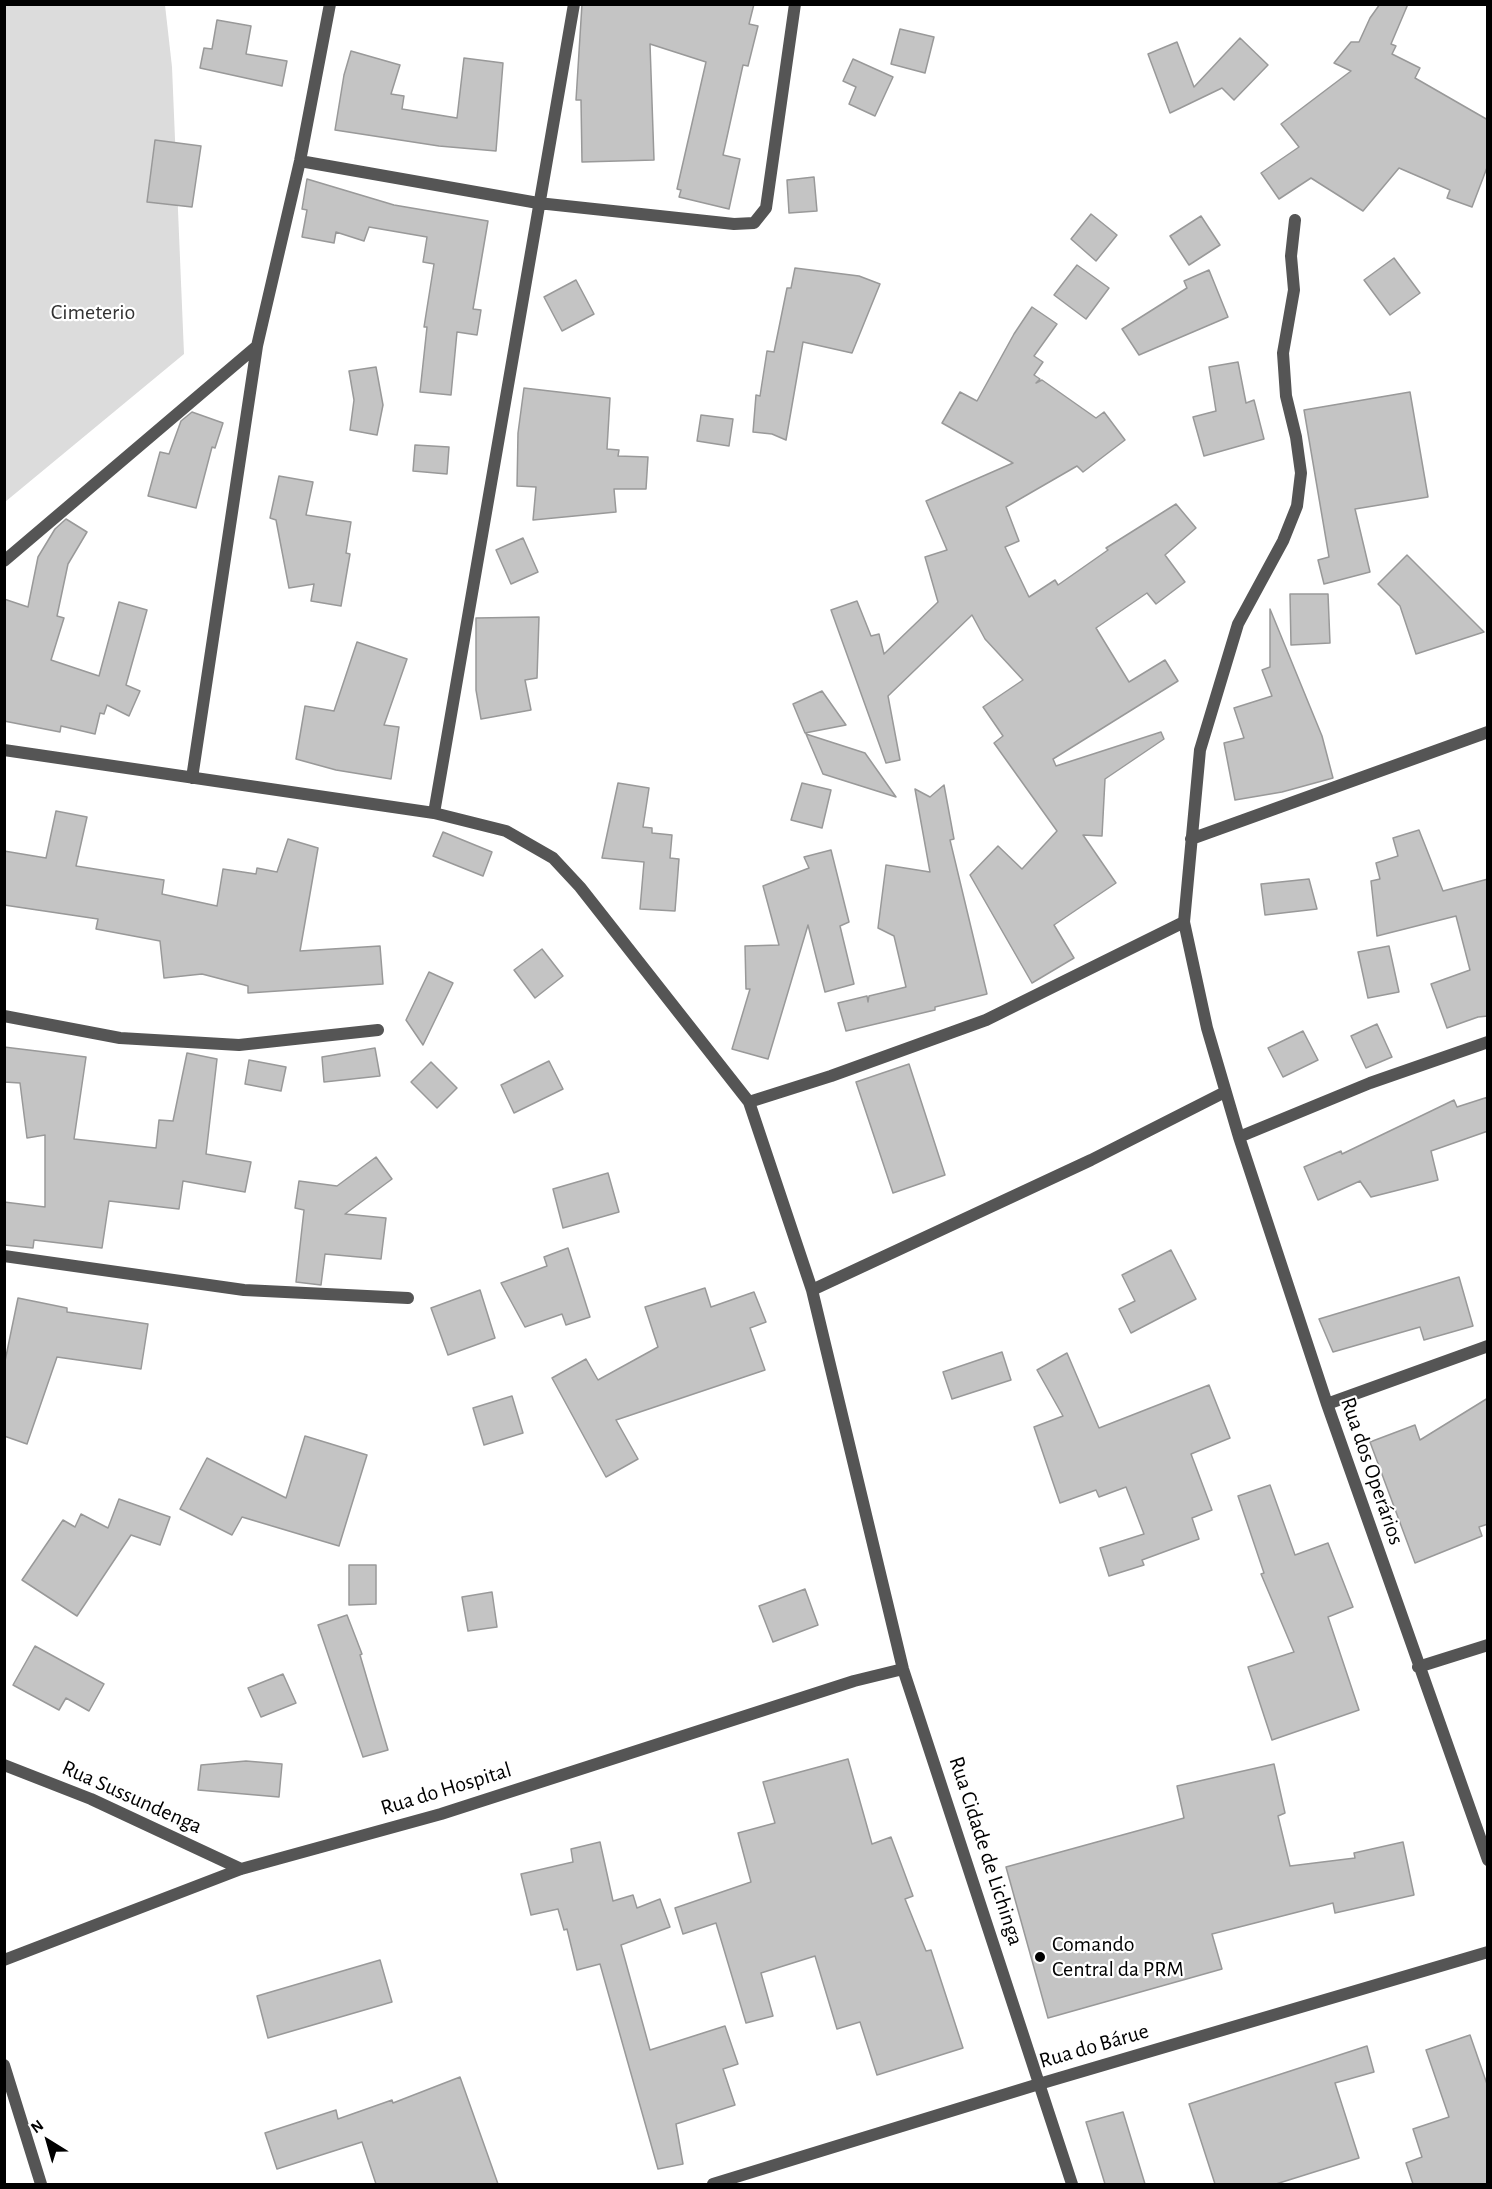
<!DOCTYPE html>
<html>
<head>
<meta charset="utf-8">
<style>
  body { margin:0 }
  #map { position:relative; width:1492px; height:2189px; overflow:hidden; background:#fff; font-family:"Alegreya Sans",sans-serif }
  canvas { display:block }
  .frame { position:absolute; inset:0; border:6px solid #000; pointer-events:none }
  .north { position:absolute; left:18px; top:2111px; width:60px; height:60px; -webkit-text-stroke:4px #fff; paint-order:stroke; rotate:323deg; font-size:16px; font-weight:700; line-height:24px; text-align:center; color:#000 }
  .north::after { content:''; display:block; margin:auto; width:21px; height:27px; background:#000; clip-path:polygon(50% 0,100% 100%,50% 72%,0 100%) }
</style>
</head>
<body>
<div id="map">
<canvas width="1492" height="2189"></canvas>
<div class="frame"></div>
<div class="north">N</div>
</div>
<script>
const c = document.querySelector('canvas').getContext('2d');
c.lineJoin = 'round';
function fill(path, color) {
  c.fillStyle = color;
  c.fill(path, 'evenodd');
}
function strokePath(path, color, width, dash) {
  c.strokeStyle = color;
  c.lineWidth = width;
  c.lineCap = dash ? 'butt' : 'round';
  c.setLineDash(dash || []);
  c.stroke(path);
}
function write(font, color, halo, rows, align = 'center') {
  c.font = font + ' "Alegreya Sans",sans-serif';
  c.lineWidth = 4.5;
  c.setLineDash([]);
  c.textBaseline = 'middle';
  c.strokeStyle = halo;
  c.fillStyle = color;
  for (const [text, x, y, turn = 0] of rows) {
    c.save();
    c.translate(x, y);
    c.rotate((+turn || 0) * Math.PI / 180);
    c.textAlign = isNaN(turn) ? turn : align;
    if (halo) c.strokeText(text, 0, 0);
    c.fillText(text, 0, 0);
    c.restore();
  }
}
fill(new Path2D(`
  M5 5H165L172 67 184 354 5 502Z`), '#dcdcdc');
const building = new Path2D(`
  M582 4H754L749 24 758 26 748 66 743 65 723 155 740 159 729 209 679 197 681 190 677 189 706 62 650 44 654 160 582 162 581 100H576Z
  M1380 4H1408L1391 44 1396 46 1392 54 1420 68 1415 78 1488 120V165L1472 207 1447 198 1450 190 1399 168 1363 211 1311 178 1279 199 1261 173 1299 147 1281 124 1351 71 1334 63 1351 42H1359L1370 18Z
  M217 20 251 26 246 54 287 61 282 86 200 68 204 48 212 49Z
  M900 29 934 37 925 73 891 64Z
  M1240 38 1268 65 1234 100 1222 88 1170 113 1148 54 1177 42 1194 87Z
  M351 51 400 65 391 94 404 96 402 109 457 118 464 58 503 63 496 151 439 146 335 130 344 75Z
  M853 59 893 77 875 116 849 104 856 87 843 81Z
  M155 140 201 146 192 207 147 202Z
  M814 177 817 211 789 213 787 180Z
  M307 179 394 205 488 221 473 309 481 310 477 335 457 332 451 395 420 392 427 327H424L434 264 423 262 427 237 369 227 364 241 336 232 334 243 302 237 307 210 302 209Z
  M1091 214 1117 235 1096 261 1071 239Z
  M1201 216 1220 245 1189 265 1170 236Z
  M1394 258 1420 293 1390 315 1364 280Z
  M1077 265 1109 288 1086 319 1054 295Z
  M795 268 859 276 880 284 852 353 803 342 786 440 772 434 753 432 756 395 760 396 767 351 774 352 787 288H791Z
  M1209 270 1228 317 1139 355 1122 329 1187 288 1184 281Z
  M576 280 594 314 562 331 544 297Z
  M1032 307 1057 324 1034 356 1043 362 1034 375 1040 379 1036 383 1042 380 1096 418 1104 412 1125 440 1083 472 1077 466 1006 507 1019 541 1005 547 1029 597 1055 580 1058 585 1108 550 1106 548 1176 504 1196 528 1165 555 1185 582 1156 604 1147 593 1096 628 1129 682 1165 660 1178 681 1053 759 1056 766 1161 732 1164 739 1105 779 1102 836 1083 835 1116 883 1054 925 1074 958 1032 983 970 875 998 846 1022 869 1057 831 994 743 1003 736 983 707 1023 680 985 639 972 615 888 696 900 760 886 763 831 610 857 601 871 636 879 634 884 654 938 602 925 557 947 550 926 501 1013 463 942 423 960 392 977 401 1014 334Z
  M1238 362 1246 403 1254 400 1264 439 1204 456 1193 417 1216 411 1209 367Z
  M376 367 383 405 377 435 350 430 354 400 349 371Z
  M524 388 610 398 607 449 619 450 618 456 648 457 646 489H614L616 512 533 520 536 487 517 486 518 433Z
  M1410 392 1428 497 1355 509 1370 572 1324 584 1318 560 1329 557 1304 410Z
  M192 412 223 423 215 448 212 447 196 508 148 496 160 452 169 454 181 421Z
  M701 415 733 419 729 446 697 441Z
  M415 445 449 447 447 474 413 471Z
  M279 476 313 482 306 515 351 522 346 553 350 554 341 606 311 601 314 584 289 588 276 520 270 518Z
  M66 519 87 532 68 564 57 616 64 618 51 660 99 676 119 602 147 610 126 685 140 691 129 716 107 705 104 714 100 713 95 734 61 726 60 732 4 721V599L28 607 38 557 55 529Z
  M523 538 538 572 511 584 496 550Z
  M1407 555 1484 632 1416 654 1400 606 1378 584Z
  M1290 594H1328L1330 643 1291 645Z
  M1270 609 1322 736 1333 778 1282 792 1235 800 1224 743 1244 738 1234 708 1272 696 1262 670 1270 667Z
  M539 617 537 678 525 680 531 710 481 719 476 690V618Z
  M357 642 407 659 384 725 399 727 391 779 336 770 296 759 305 706 334 711Z
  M822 691 846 725 805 733 793 704Z
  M806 734 865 753 896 797 823 774Z
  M618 783 649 788 643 827 652 828V833L672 835 670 858 679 859 675 911 640 909 644 862 602 858Z
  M802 783 831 790 822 828 791 820Z
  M944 785 954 839 950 840 987 994 935 1007V1010L846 1031 838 1003 867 996 868 1002 869 996 906 987 894 936 878 928 886 865 930 872 915 789 930 797Z
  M56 811 87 817 76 866 164 880 162 894 217 906 223 869 256 874 257 868 277 872 288 839 318 848 300 951 380 946 383 984 248 993V986L202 974 164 978 160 941 96 929 98 919 4 905V851L46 858Z
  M1419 830 1443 891 1488 879V1016L1478 1017 1447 1028 1431 984 1470 970 1456 916 1377 936 1371 881 1380 879 1376 863 1398 856 1393 838Z
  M443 832 492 852 483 876 433 856Z
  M831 850 849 922 840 926 854 984 825 992 808 925 768 1059 732 1049 750 989H746L745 946 779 945 763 886 809 868 804 857Z
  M1309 879 1317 909 1265 915 1261 884Z
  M1389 946 1399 992 1368 998 1358 952Z
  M542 949 563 976 535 998 514 970Z
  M429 972 453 983 423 1045 406 1020Z
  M1377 1024 1392 1057 1366 1068 1351 1036Z
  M1303 1031 1318 1060 1283 1077 1268 1048Z
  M4 1047 86 1057 74 1139 156 1148 159 1120 173 1121 187 1053 217 1059 206 1154 251 1162 245 1192 183 1181 179 1209 109 1201 102 1248 34 1240 33 1248 4 1245V1202L45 1207V1135L27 1138 20 1083 4 1082Z
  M375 1048 380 1076 324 1082 322 1057Z
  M249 1060 286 1067 281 1091 245 1084Z
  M549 1061 563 1089 514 1113 501 1085Z
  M431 1062 457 1088 437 1108 411 1082Z
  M909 1064 945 1175 893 1193 856 1082Z
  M1488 1097V1131L1431 1151 1438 1180 1371 1197 1360 1181 1318 1200 1304 1167 1341 1151 1342 1154 1454 1100 1457 1107Z
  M376 1157 392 1179 345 1214 386 1218 381 1259 325 1254 321 1285 296 1282 304 1210 295 1208 299 1181 337 1186Z
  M608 1173 619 1212 563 1228 553 1189Z
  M568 1248 590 1317 566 1325 562 1314 525 1327 501 1283 547 1266 544 1257Z
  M1171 1250 1196 1299 1131 1333 1119 1309 1135 1301 1122 1275Z
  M1459 1277 1473 1326 1424 1340 1420 1327 1333 1352 1319 1319Z
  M705 1288 711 1307 754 1292 766 1322 750 1328 765 1370 616 1420 638 1459 606 1477 552 1378 586 1359 598 1380 658 1347 645 1307Z
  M480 1290 495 1338 448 1355 431 1308Z
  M18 1298 67 1308V1312L148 1324 141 1369 57 1357 27 1444 4 1436V1366Z
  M1002 1352 1011 1380 952 1399 943 1372Z
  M1067 1353 1099 1428 1209 1385 1230 1438 1191 1454 1212 1510 1192 1518 1199 1539 1142 1560 1144 1565 1109 1576 1100 1548 1144 1534 1126 1487 1099 1497 1096 1490 1060 1503 1034 1427 1063 1416 1037 1370Z
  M512 1396 523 1433 484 1445 473 1408Z
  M1488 1398V1524L1479 1527 1482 1536 1415 1563 1370 1442 1415 1425 1420 1440Z
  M305 1436 367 1455 339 1546 242 1517 232 1535 180 1509 207 1458 286 1498Z
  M1270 1485 1295 1555 1328 1543 1353 1607 1328 1617 1359 1710 1272 1740 1248 1667 1294 1652 1261 1574 1264 1573 1238 1496Z
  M119 1499 170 1517 160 1545 131 1535 77 1616 22 1580 63 1520 75 1527 81 1514 108 1528Z
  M349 1565H376V1604L349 1605Z
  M805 1589 818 1625 773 1642 759 1606Z
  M492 1592 497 1627 468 1631 462 1597Z
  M347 1615 362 1654 360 1655 388 1750 363 1757 318 1625Z
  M35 1646 104 1684 89 1711 66 1698 59 1710 13 1685Z
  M283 1674 296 1703 261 1717 248 1688Z
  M848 1759 872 1844 891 1837 913 1896 905 1899 926 1951 931 1950 963 2048 877 2075 860 2022 837 2029 815 1956 761 1973 773 2016 746 2023 716 1923 683 1934 675 1908 751 1882 738 1833 775 1823 763 1782Z
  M246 1761 282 1764 279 1797 198 1790 201 1765Z
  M1274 1764 1285 1813 1278 1816 1290 1866 1355 1858 1354 1853 1403 1842 1414 1895 1335 1913 1333 1903 1212 1934 1222 1969 1048 2018 1006 1867 1184 1818 1177 1786Z
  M600 1842 613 1901 633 1895 637 1908 660 1899 670 1927 621 1945 650 2050 725 2026 738 2064 723 2069 735 2105 676 2124 683 2164 658 2169 600 1964 577 1970 567 1929 564 1930 558 1909 531 1915 521 1874 573 1862 571 1849Z
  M380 1960 392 2002 268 2038 257 1996Z
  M1470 2035 1488 2087V2184H1413L1406 2163 1422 2157 1413 2129 1449 2117 1426 2050Z
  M1367 2046 1374 2072 1335 2083 1359 2158 1276 2184H1215L1189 2104Z
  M460 2077 498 2184H376L362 2142 277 2169 265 2133 336 2110 338 2119 392 2100 393 2103Z
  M1123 2112 1145 2184H1105L1086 2122Z`);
fill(building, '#c4c4c4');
strokePath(building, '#999', 1.5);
strokePath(new Path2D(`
  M300 161 538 203 734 224 754 223 766 208 795 4
  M1295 220 1291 256 1294 290 1283 353 1286 396 1296 437 1301 473 1297 506 1283 541 1238 624 1200 750 1184 922 1207 1028 1239 1137 1327 1404 1488 1860
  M4 561 257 346
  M4 750 434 813 506 831 553 858 580 887 749 1102 812 1290 903 1669 1072 2184
  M192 778 257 346 300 161 330 4
  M434 813 574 4
  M1191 839 1488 732
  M4 1016 120 1038 239 1045 378 1030
  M749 1102 831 1076 986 1020 1184 922
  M1239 1137 1370 1083 1488 1042
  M4 1256 244 1290 408 1298
  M812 1290 1091 1160 1225 1092
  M1327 1404 1488 1346
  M1418 1667 1488 1645
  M4 1765 91 1799 241 1869
  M4 1960 241 1869 441 1814 854 1681 903 1669
  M4 2065 41 2184
  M713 2184 1039 2084 1488 1952`), '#555', 12);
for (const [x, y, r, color] of [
  [1040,1957,6,"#000"]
]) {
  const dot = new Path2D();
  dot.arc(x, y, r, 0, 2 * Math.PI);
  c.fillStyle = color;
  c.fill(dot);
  strokePath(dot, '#fff', 2);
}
write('22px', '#333', '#fff', [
  ["Cimeterio",93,312]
]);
write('22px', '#000', '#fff', [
  ["Rua dos Operários",1372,1471,71],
  ["Rua do Hospital",446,1789,-17],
  ["Rua Sussundenga",132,1797,24],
  ["Rua Cidade de Lichinga",986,1851,72],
  ["Rua do Bárue",1094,2046,-16]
]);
write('22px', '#000', '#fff', [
  ["Comando",1052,1944],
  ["Central da PRM",1052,1969]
], 'left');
</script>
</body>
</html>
